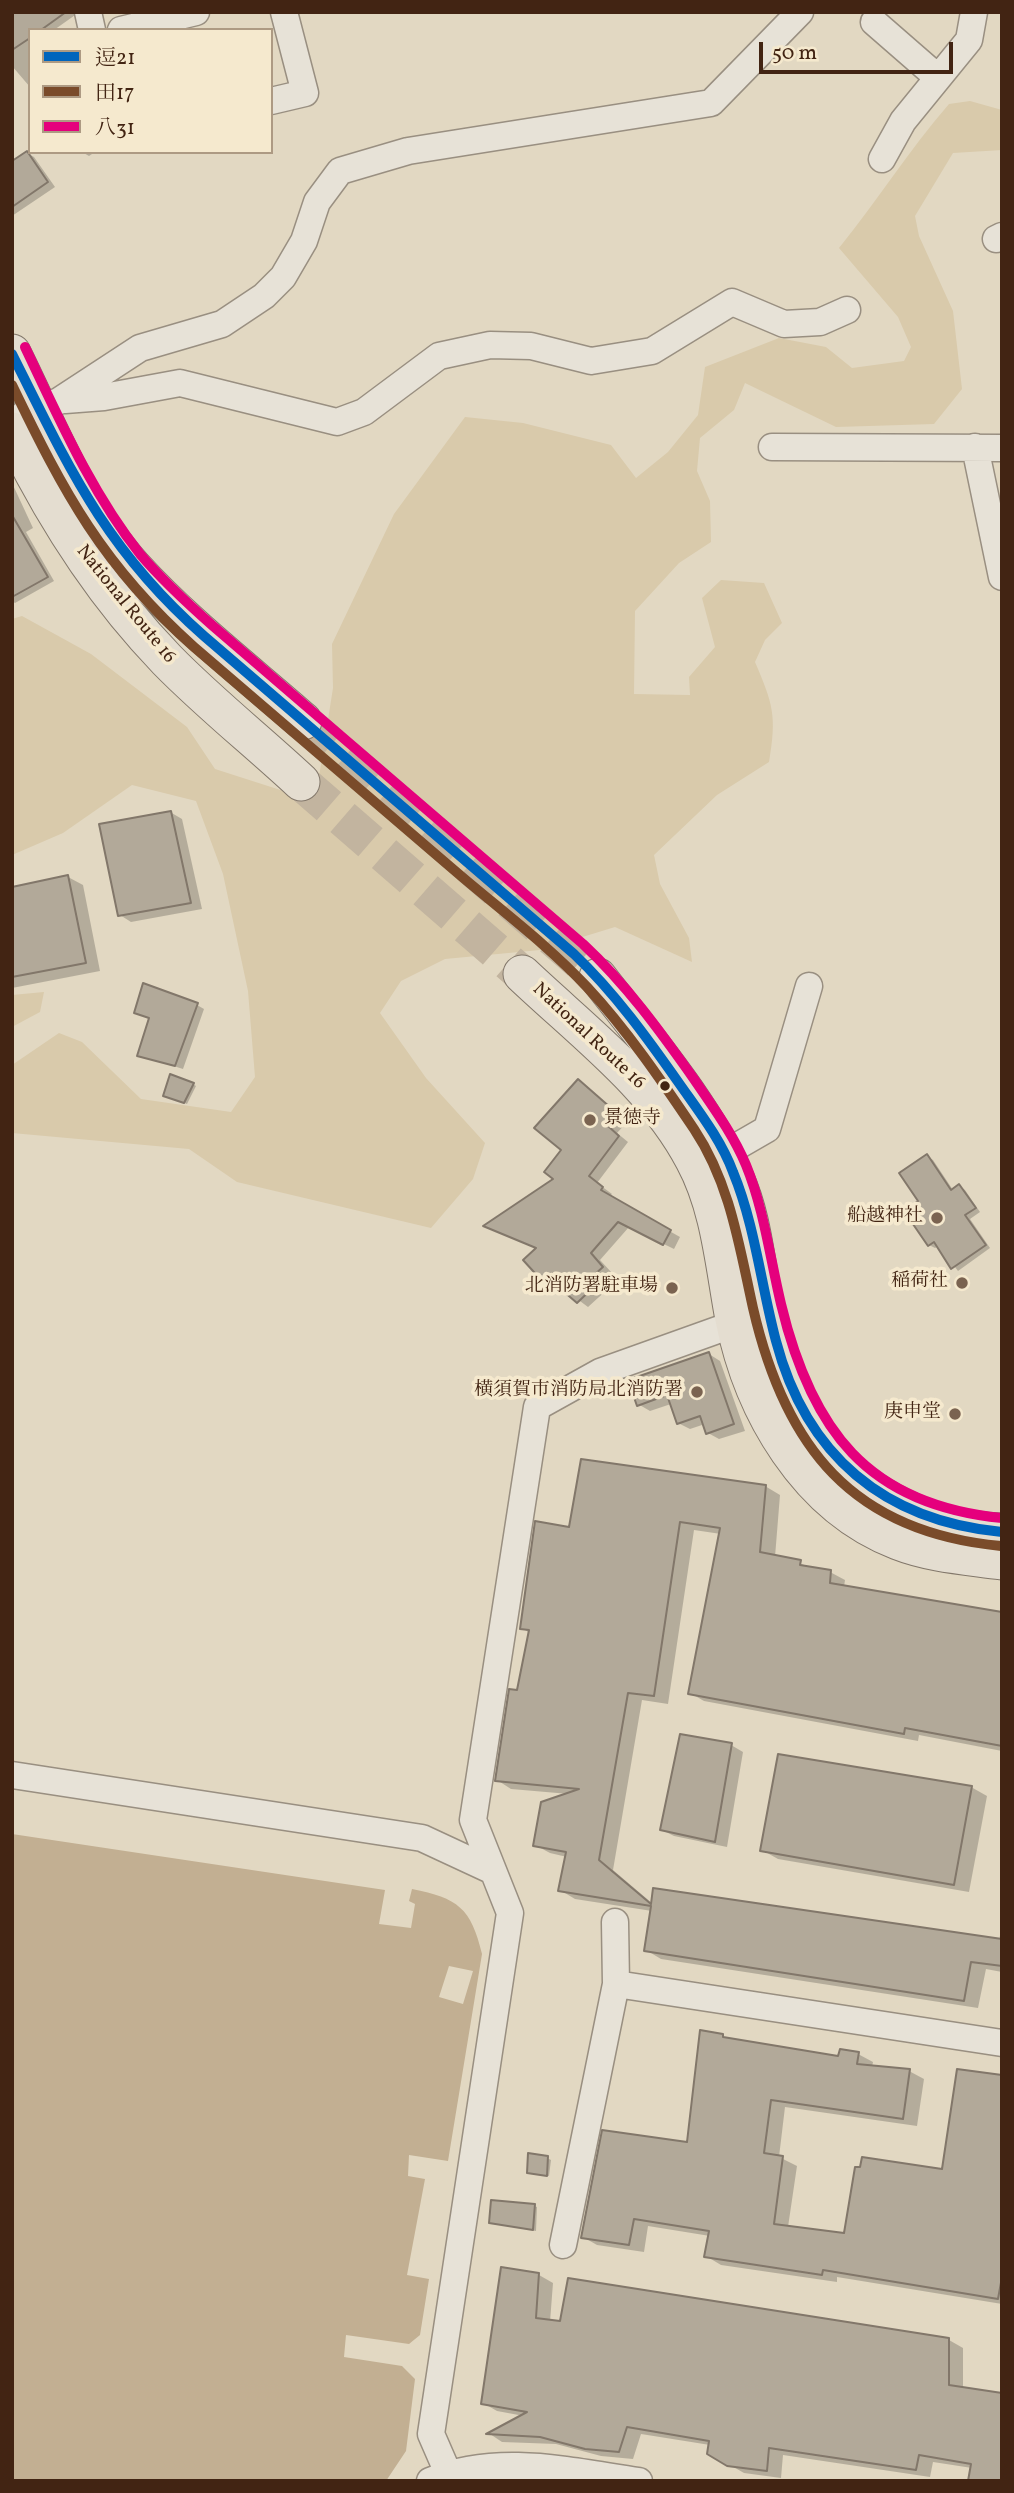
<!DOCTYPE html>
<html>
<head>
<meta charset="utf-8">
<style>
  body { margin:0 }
  #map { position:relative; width:1014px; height:2493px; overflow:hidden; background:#e2d8c2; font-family:Vollkorn,"Noto Serif JP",serif }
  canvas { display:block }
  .frame { position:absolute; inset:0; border:14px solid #422413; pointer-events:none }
  .legend { position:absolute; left:28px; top:28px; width:245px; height:126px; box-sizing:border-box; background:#f5e9ce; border:2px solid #ad9a83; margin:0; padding:9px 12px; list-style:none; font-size:21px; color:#422413 }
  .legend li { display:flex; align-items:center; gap:14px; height:35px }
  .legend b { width:35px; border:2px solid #ad9a83 }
  .scale { position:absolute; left:759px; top:42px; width:194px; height:32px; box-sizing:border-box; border:4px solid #422413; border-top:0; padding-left:9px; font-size:21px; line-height:24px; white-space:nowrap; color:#422413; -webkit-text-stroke:5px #f5e9ce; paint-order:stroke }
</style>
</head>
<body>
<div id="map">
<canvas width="1014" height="2493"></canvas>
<div class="frame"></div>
<ul class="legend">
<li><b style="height:9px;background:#0065bd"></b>逗21</li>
<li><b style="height:9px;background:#7a4b2a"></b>田17</li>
<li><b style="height:9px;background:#e5007d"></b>八31</li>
</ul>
<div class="scale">50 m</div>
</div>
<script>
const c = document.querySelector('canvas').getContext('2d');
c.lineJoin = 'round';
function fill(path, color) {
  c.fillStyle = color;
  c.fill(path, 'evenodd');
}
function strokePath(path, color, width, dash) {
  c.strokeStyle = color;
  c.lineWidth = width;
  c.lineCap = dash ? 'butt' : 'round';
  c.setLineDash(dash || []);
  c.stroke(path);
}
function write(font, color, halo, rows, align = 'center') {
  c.font = font + ' Vollkorn,"Noto Serif JP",serif';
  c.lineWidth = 7;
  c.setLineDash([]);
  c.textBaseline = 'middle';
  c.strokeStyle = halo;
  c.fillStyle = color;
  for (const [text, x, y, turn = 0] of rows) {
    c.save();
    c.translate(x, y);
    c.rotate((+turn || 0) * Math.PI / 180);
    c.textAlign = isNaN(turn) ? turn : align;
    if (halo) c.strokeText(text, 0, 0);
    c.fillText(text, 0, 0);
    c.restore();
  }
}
fill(new Path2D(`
  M970 101 1002 110V150L953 153 915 216 919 236 953 311 962 389 934 424 836 427 745 383 734 410 700 438 697 471 710 501 711 542 679 563 635 611 634 694 690 695 689 677 715 647 702 598 721 580 764 583 782 623 765 640 755 662C773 704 777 716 769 762L717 795 654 855 660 884 689 938 692 962 615 927 540 950 445 959 401 981 380 1013 426 1078 485 1143 473 1179 431 1228 237 1182 189 1149 12 1133V1065L59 1033 82 1042 141 1099 231 1112 255 1077 248 991 223 874 196 801 132 785 63 833 12 855V619L22 616 91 654 187 727 215 769 296 795 318 783 333 688 332 644 394 514 465 417 523 423 611 445 636 478 668 452 698 415 705 367 779 338 826 347 852 368 904 361 911 347 898 317 839 248C877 201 909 150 949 104Z
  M44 992 40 1012 12 1027V995Z`), '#d9caab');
fill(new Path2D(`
  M12 1834 385 1890 379 1924 411 1928 415 1904 409 1901 412 1889C458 1898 471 1908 482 1954L448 2161 409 2155 408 2176 425 2179 407 2275 429 2279 420 2335 409 2344 346 2335 344 2357 402 2366 415 2379 406 2451 386 2481H12ZM449 1966 473 1971 463 2004 439 1997Z`), '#c2af92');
fill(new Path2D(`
  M12 12 78 13 54 30H30V87L12 66Z
  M82 152H95L89 156Z
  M27 153 34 157 55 187 12 216V163Z
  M12 483 33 528 26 532 54 581 15 603 12 601Z
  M170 812 182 819 202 909 131 922 120 915Z
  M68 877 83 885 100 971 12 988V888Z
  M197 1005 204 1009 183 1069 139 1055 151 1018 136 1012Z
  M578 1081 628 1121 617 1133 628 1142 597 1183 612 1194 609 1197 680 1237 674 1249 629 1227 600 1260 612 1273 603 1282 609 1288 588 1307 557 1284 554 1287 544 1281 538 1249Z
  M193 1084 196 1086 187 1104 169 1097Z
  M927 1156 933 1160 953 1190 959 1186 965 1190 980 1212 970 1219 990 1248 958 1271 939 1246 935 1248 929 1245 906 1212 920 1202Z
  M709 1354 720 1361 745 1431 719 1439 708 1433 705 1424 690 1429 678 1423 671 1404 650 1411 638 1404Z
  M765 1486 780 1495 775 1557 830 1572 845 1580 844 1587 1002 1614V1751L919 1735 918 1741 704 1701 690 1693 721 1534 694 1530 668 1704 642 1700 613 1870 653 1904 999 1941 1002 1924V1972L986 1969 978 2008 661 1959 646 1950 652 1911 575 1899 560 1890 567 1857 550 1853 535 1845 569 1794 511 1789 497 1780 530 1633 522 1628 571 1529Z
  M731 1745 743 1752 727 1847 674 1836 662 1830Z
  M971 1787 987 1796 969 1892 778 1859 762 1850Z
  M723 2036 730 2040 839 2058 858 2054 873 2062 872 2067 909 2071 924 2079 917 2126 785 2107 779 2157 797 2166 788 2227 846 2235 944 2171 1002 2077V2304L837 2277V2282L721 2265 706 2256 710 2236 648 2226 644 2252 597 2245 583 2237 688 2144Z
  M547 2158 551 2160 549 2176 528 2172Z
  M534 2206 537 2207 536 2231 494 2223Z
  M539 2275 553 2283 550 2322 949 2340 963 2348V2389L972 2468 933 2462 930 2477 783 2455 781 2478 744 2473 709 2453 710 2445 641 2434 633 2459 601 2456 556 2444 502 2442 490 2434 524 2416 497 2411 483 2403Z`), '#0003');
const building = new Path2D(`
  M12 12H66L41 30H30V38L12 50Z
  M27 151 48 182 12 207V161Z
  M12 515 48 577 12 597Z
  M171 811 191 903 118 916 99 824Z
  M68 875 86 963 12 977V887Z
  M143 983 198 1003 175 1066 137 1056 149 1018 134 1013Z
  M170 1074 194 1083 184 1103 163 1096Z
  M578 1079 619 1115 608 1126 619 1136 589 1176 603 1187 601 1190 671 1230 663 1245 618 1222 591 1253 603 1267 594 1275 600 1281 577 1303 548 1278 543 1282 523 1260 536 1248 483 1226 553 1179 544 1172 561 1150 534 1128Z
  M927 1154 951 1190 959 1184 976 1208 965 1215 986 1245 951 1269 934 1242 928 1246 904 1211 918 1201 899 1173Z
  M709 1352 734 1424 706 1434 700 1416 677 1424 667 1395 637 1406 628 1380Z
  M581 1459 766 1485 760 1552 801 1560 800 1565 831 1570 830 1583 1002 1612V1746L905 1728 904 1734 688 1694 720 1528 680 1522 654 1696 628 1693 599 1860 651 1904 653 1888 1002 1939V1966L971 1962 964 2001 644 1951 651 1906 558 1891 566 1852 533 1846 541 1802 579 1789 495 1781 509 1689 517 1690 529 1630 520 1629 535 1521 569 1527Z
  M680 1734 732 1743 715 1842 660 1830Z
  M778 1754 972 1786 954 1885 760 1851Z
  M700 2030 723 2034V2037L838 2056 840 2049 859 2052 857 2064 910 2069 903 2119 771 2100 764 2153 783 2156 774 2224 844 2233 855 2167H860L862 2157 942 2169 957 2069 1002 2075V2277L998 2299 823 2270 822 2275 704 2257 709 2231 634 2219 629 2245 581 2238 602 2130 687 2142Z
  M528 2153 548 2156 547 2176 527 2173Z
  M491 2200 535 2204 533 2230 489 2223Z
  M501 2267 539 2273 536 2318 560 2321 568 2278 949 2338V2385L1002 2393V2481H968L971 2464 919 2455 916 2470 769 2448 767 2471 727 2466 707 2454 709 2441 627 2427 619 2452 585 2449 540 2437 486 2434 527 2412 481 2404Z`);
fill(building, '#b2a999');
strokePath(building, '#82776a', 2);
strokePath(new Path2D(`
  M303 721 598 977
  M301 782 522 974`), '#c2b49f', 37, [37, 18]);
const minor = new Path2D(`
  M88 12 92 30
  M874 22 936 76
  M121 30 196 12
  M271 101 305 93 284 12
  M882 159 903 121 969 40 974 12
  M996 239 1002 236
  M65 400 104 397 180 383 337 422 364 412 439 356 490 345 531 346 591 361 652 351 732 302 784 324 820 322 847 310
  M24 414 59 401 140 348 222 324 264 296 283 277 304 241 317 202 340 171 408 151 711 103 800 12
  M772 447 1002 448
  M975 447 1002 577
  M708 1158 741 1144 767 1129 809 986
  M12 1775 422 1838 493 1871
  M616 1984 1002 2043
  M563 2245 616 1984 615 1922
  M448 2473 431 2434 510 1913 473 1820 537 1407 600 1372 751 1318
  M430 2481C498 2453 569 2471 639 2481`);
const highway = new Path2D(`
  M12 353C48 425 78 506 133 567 184 623 246 671 303 721
  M12 431C52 514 103 594 167 660 209 703 257 741 301 782
  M522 974C582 1031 655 1085 694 1160 720 1208 724 1266 734 1319 752 1410 807 1506 898 1541 931 1554 967 1556 1002 1561
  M598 977C647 1041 703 1104 735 1178 754 1219 756 1268 766 1312 775 1348 787 1390 806 1422 847 1488 925 1530 1002 1532`);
strokePath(minor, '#998f81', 29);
strokePath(highway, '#82776a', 39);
strokePath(minor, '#e7e2d7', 26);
strokePath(highway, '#e4ddd0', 37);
strokePath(new Path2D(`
  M12 354C69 468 105 549 204 636L574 954C615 993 648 1039 681 1086 700 1113 721 1140 733 1172 755 1225 761 1285 776 1341 806 1455 884 1521 1002 1532`), '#0065bd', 10);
strokePath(new Path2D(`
  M12 385C64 493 103 566 194 647 281 721 367 796 454 870 498 908 547 944 587 987 627 1030 661 1080 694 1129 730 1183 739 1245 753 1308 785 1447 852 1532 1001 1546`), '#7a4b2a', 10);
strokePath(new Path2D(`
  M25 347C59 418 91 492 140 554 162 580 187 603 213 626L583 944C626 984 660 1031 694 1079 713 1107 733 1134 746 1165 764 1209 770 1258 781 1304 811 1429 867 1505 1002 1518`), '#e5007d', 10);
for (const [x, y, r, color] of [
  [665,1086,6,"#422413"],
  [590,1120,7,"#7a6350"],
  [937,1218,7,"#7a6350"],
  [962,1283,7,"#7a6350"],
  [672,1288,7,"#7a6350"],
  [697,1392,7,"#7a6350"],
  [955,1414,7,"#7a6350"]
]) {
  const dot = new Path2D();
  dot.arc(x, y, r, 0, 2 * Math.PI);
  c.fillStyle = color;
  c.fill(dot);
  strokePath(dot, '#f5e9ce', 2.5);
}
write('19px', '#422413', '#f5e9ce', [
  ["National Route 16",125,605,51],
  ["National Route 16",588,1037,43]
]);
write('19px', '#422413', '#f5e9ce', [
  ["景徳寺",604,1120,"left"],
  ["船越神社",923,1218],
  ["稲荷社",948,1283],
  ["北消防署駐車場",658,1288],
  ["横須賀市消防局北消防署",683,1392],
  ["庚申堂",941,1414]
], 'right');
</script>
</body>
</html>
